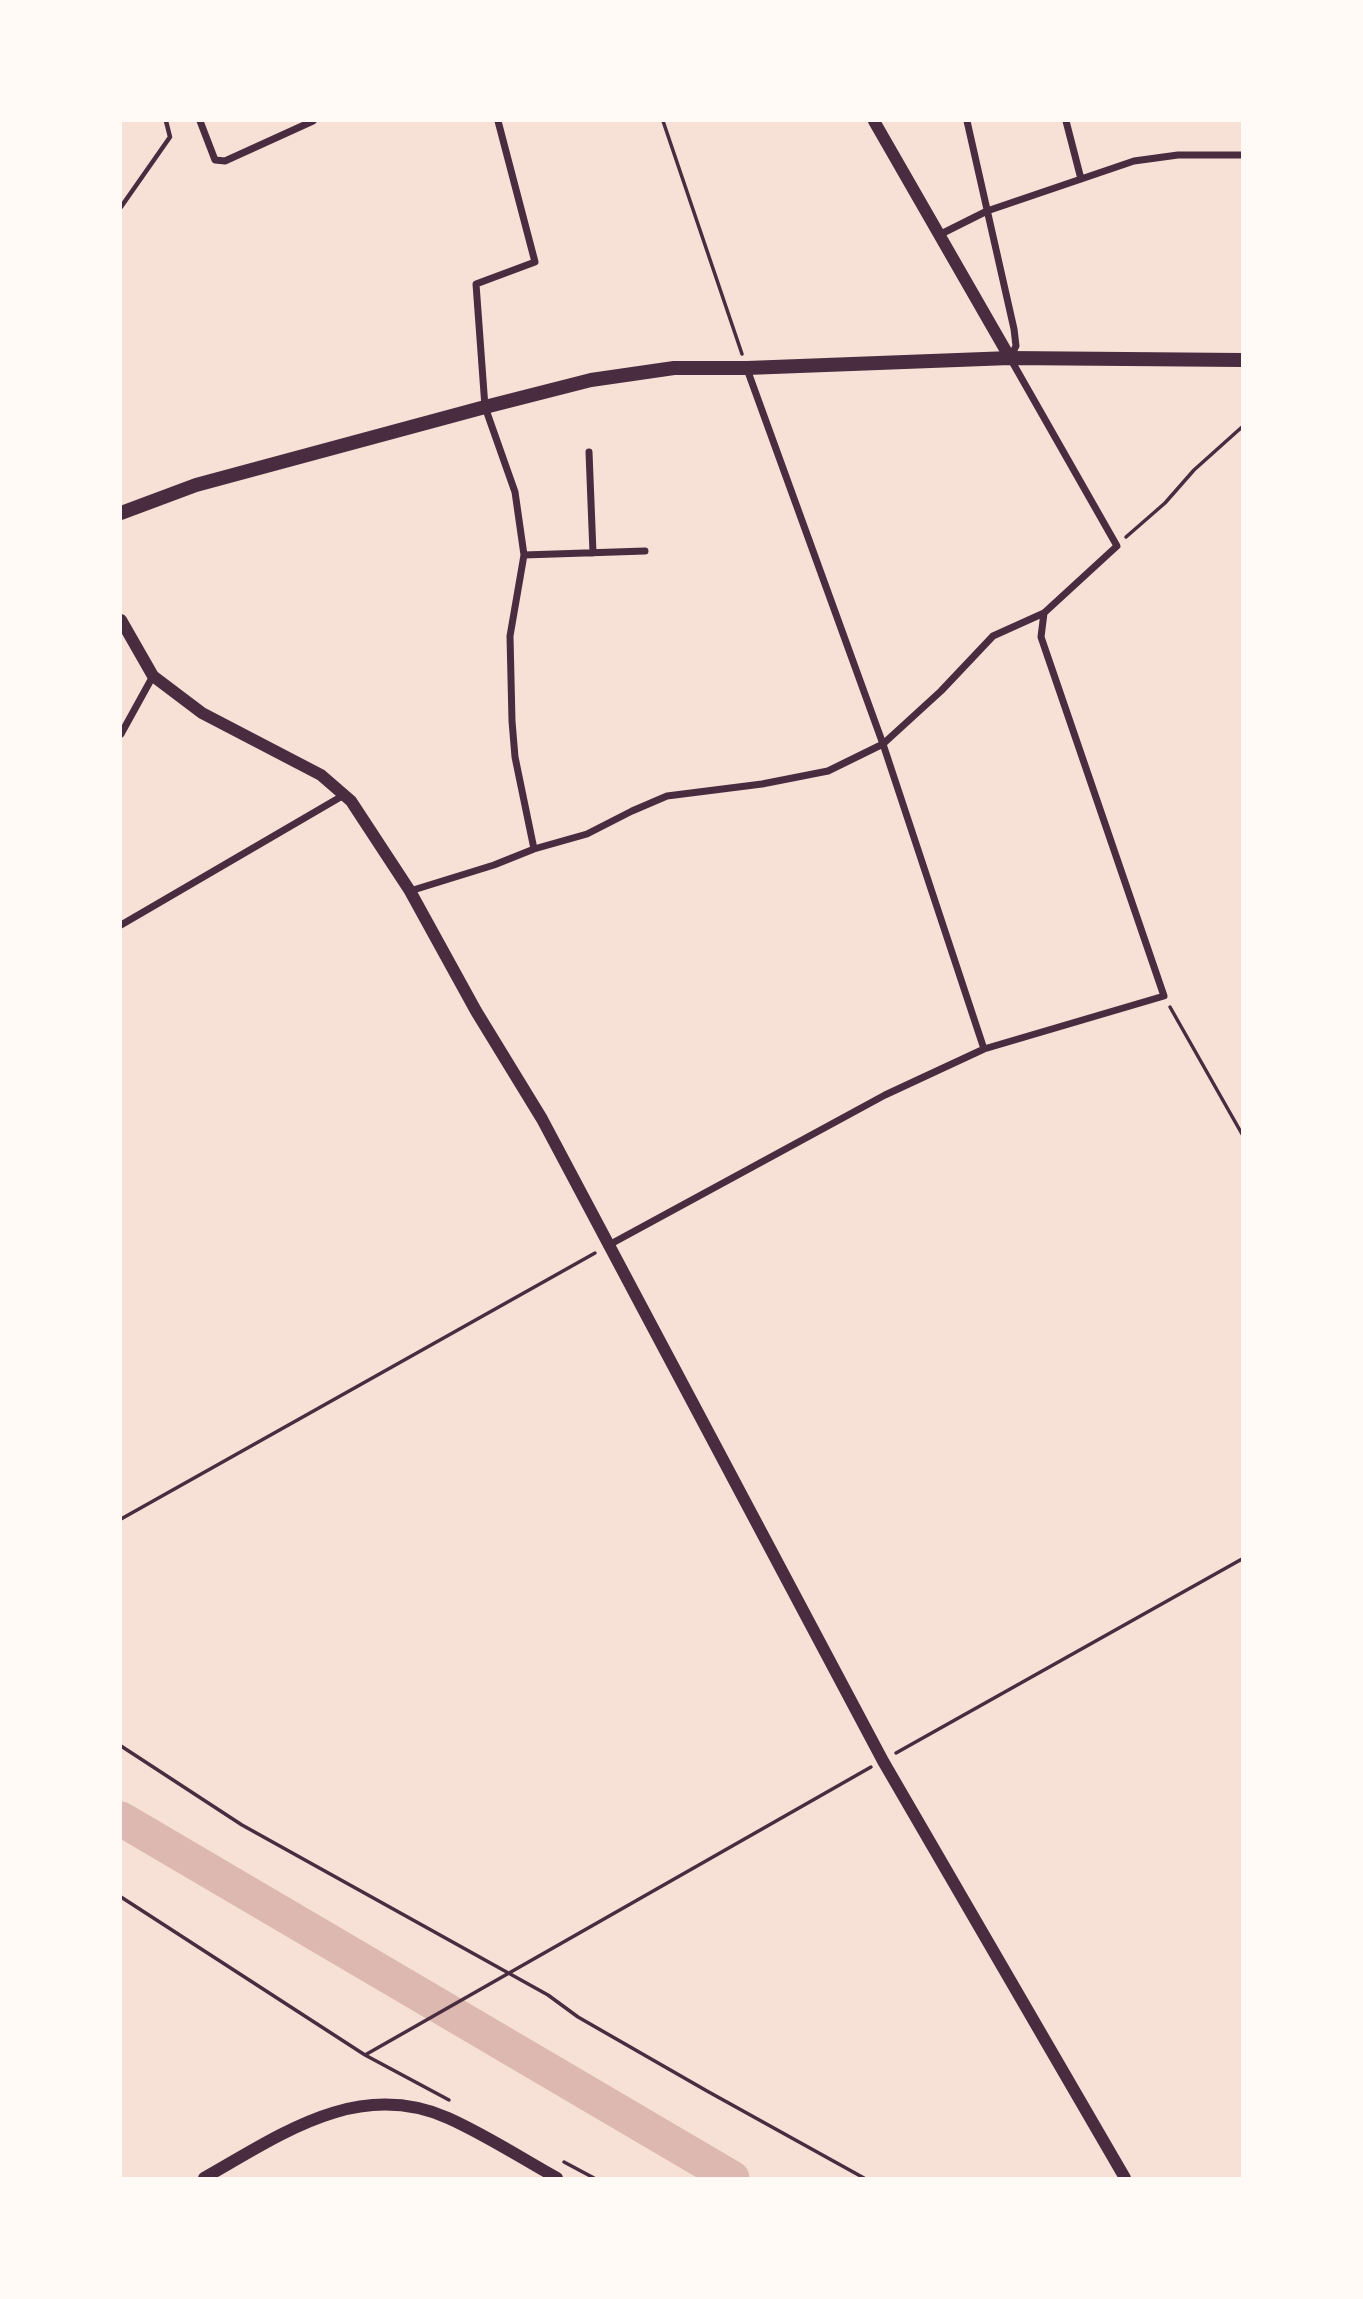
<!DOCTYPE html>
<html>
<head>
<meta charset="utf-8">
<style>
  body { margin:0 }
  #map { position:relative; width:1363px; height:2299px; overflow:hidden; background:#f7e1d7; font-family:"Archivo Narrow",sans-serif }
  canvas { display:block }
  .frame { position:absolute; inset:0; border:122px solid #fffaf5; pointer-events:none }
</style>
</head>
<body>
<div id="map">
<canvas width="1363" height="2299"></canvas>
<div class="frame"></div>
</div>
<script>
const c = document.querySelector('canvas').getContext('2d');
c.lineJoin = 'round';
function strokePath(path, color, width, dash) {
  c.strokeStyle = color;
  c.lineWidth = width;
  c.lineCap = dash ? 'butt' : 'round';
  c.setLineDash(dash || []);
  c.stroke(path);
}
strokePath(new Path2D(`
  M121 1819 732 2178`), '#dcb8b0', 35);
strokePath(new Path2D(`
  M663 121 742 354
  M1126 537 1165 503 1194 470 1242 427
  M1170 1007 1242 1134
  M121 1519 595 1253
  M121 1746 242 1825 548 1995 578 2017 707 2091 864 2178
  M896 1753 1242 1559
  M121 1897 365 2055 449 2100
  M365 2055 871 1767
  M564 2162 594 2178`), '#4a2c40', 3.5);
strokePath(new Path2D(`
  M121 207 170 137 166 121`), '#4a2c40', 4.5);
strokePath(new Path2D(`
  M200 121 215 160 225 161 313 121
  M498 121 535 262 476 284 485 407 515 492 524 555 510 636 512 721 515 757 534 849
  M1066 121 1081 179
  M939 235 987 211 1134 161 1178 155H1242
  M747 369 883 744 984 1049
  M589 452 593 553
  M524 555 645 551
  M121 734 153 676
  M410 891 494 865 534 849 587 834 632 811 667 796 762 784 828 771 883 744 941 691 993 636 1044 613 1117 546 1010 358 1016 346 1014 329 967 121
  M121 925 344 795
  M607 1246 885 1095 984 1049 1164 996 1041 637 1044 613`), '#4a2c40', 7);
strokePath(new Path2D(`
  M874 121 1010 358
  M121 620 153 676 202 713 321 775 351 801 410 891 476 1011 542 1119 883 1761 1125 2178
  M204 2178C280 2135 358 2078 448 2118 486 2135 521 2158 557 2178`), '#4a2c40', 12);
strokePath(new Path2D(`
  M121 513 196 485 485 407 591 380 674 368H747L1010 358 1242 360`), '#4a2c40', 14);
</script>
</body>
</html>
